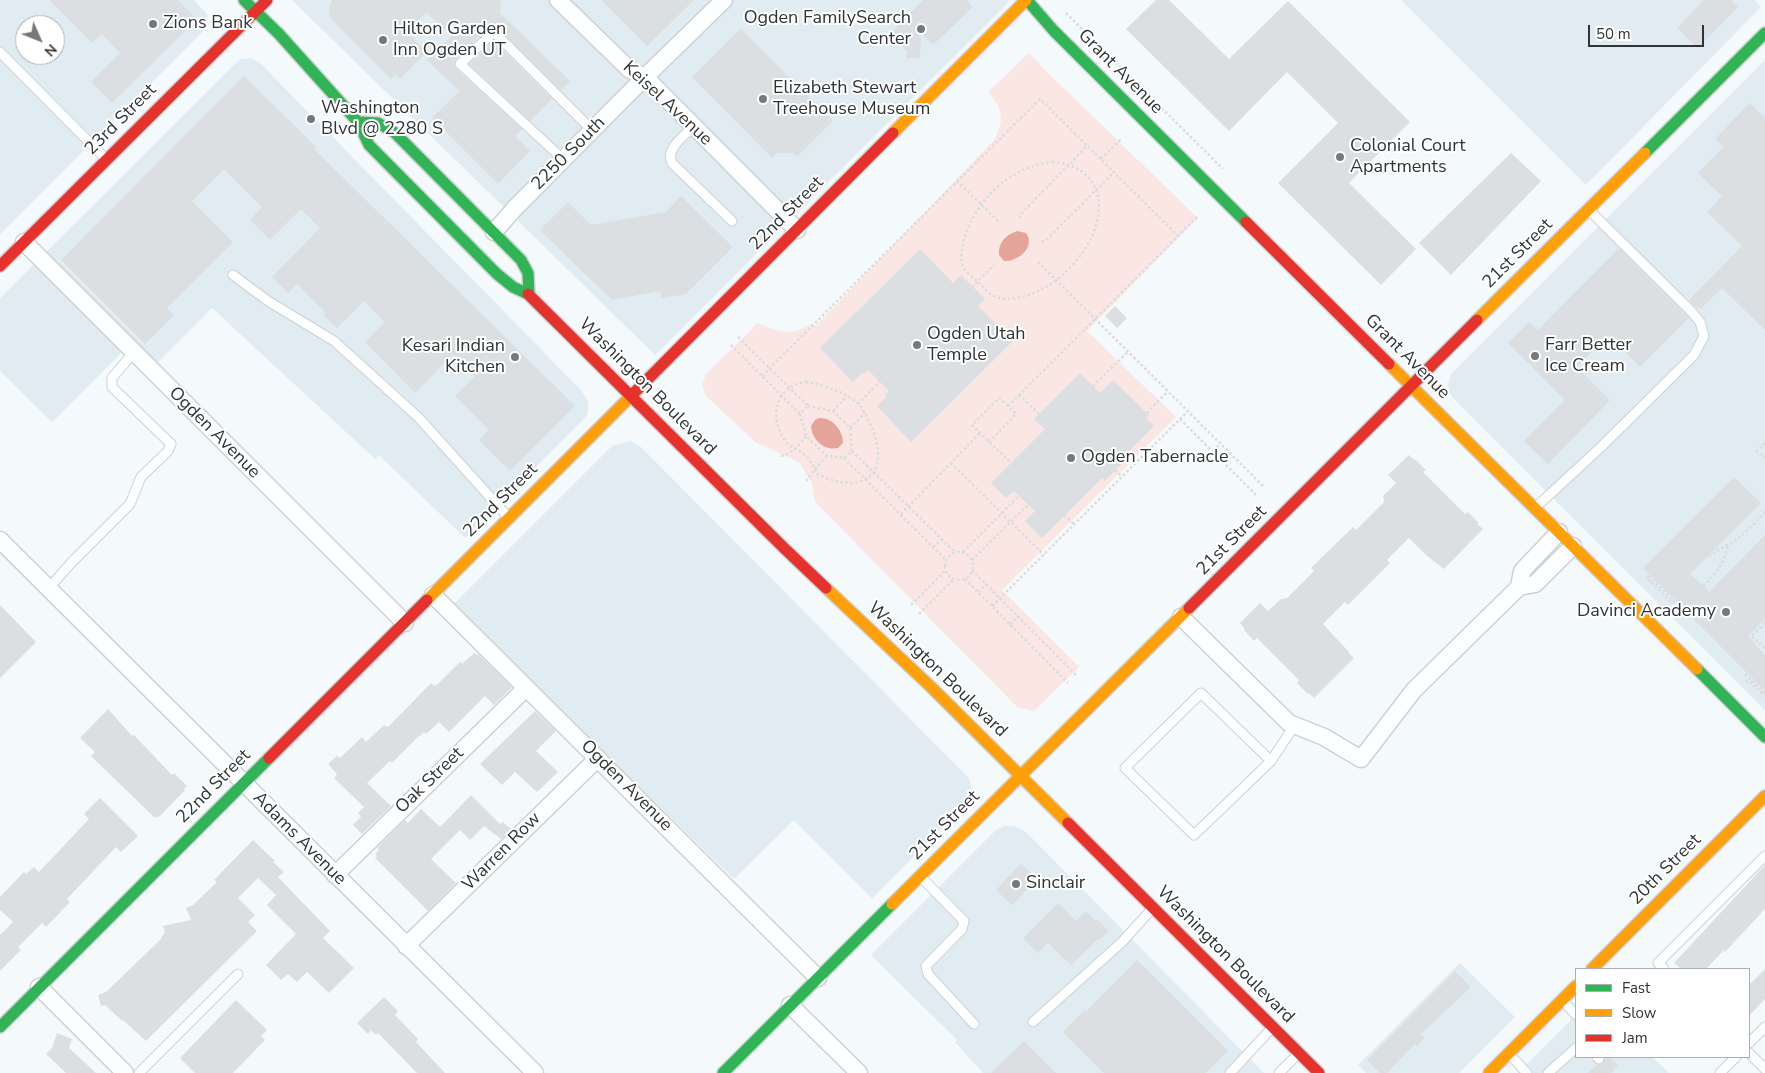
<!DOCTYPE html>
<html>
<head>
<meta charset="utf-8">
<style>
  body { margin:0 }
  #map { position:relative; width:1765px; height:1073px; overflow:hidden; background:#f4f9fc; font-family:"Nunito Sans",sans-serif }
  canvas { display:block }
  .legend { position:absolute; left:1575px; top:968px; width:175px; height:90px; box-sizing:border-box; background:#fff; border:1px solid #acaeae; margin:0; padding:6px 9px; list-style:none; font-size:15px; color:#303435 }
  .legend li { display:flex; align-items:center; gap:10px; height:25px }
  .legend b { width:25px; border:1px solid #acaeae }
  .north { position:absolute; left:15px; top:15px; width:50px; height:50px; box-sizing:border-box; background:#fff; border:1px solid #acaeae; border-radius:50%; rotate:134deg; font-size:14px; font-weight:700; line-height:20px; text-align:center; color:#303435 }
  .north::after { content:''; display:block; margin:auto; width:18px; height:22px; background:#75797b; clip-path:polygon(50% 0,100% 100%,50% 72%,0 100%) }
  .scale { position:absolute; left:1588px; top:25px; width:116px; height:22px; box-sizing:border-box; border:2px solid #303435; border-top:0; padding-left:6px; font-size:15px; line-height:18px; white-space:nowrap; color:#303435; -webkit-text-stroke:4px #fff; paint-order:stroke }
</style>
</head>
<body>
<div id="map">
<canvas width="1765" height="1073"></canvas>
<ul class="legend">
<li><b style="height:6px;background:#30b455"></b>Fast</li>
<li><b style="height:6px;background:#ff9f0a"></b>Slow</li>
<li><b style="height:6px;background:#e5322d"></b>Jam</li>
</ul>
<div class="north">N</div>
<div class="scale">50 m</div>
</div>
<script>
const c = document.querySelector('canvas').getContext('2d');
c.lineJoin = 'round';
function fill(path, color) {
  c.fillStyle = color;
  c.fill(path, 'evenodd');
}
function strokePath(path, color, width, dash) {
  c.strokeStyle = color;
  c.lineWidth = width;
  c.lineCap = dash ? 'butt' : 'round';
  c.setLineDash(dash || []);
  c.stroke(path);
}
function write(font, color, halo, rows, align = 'center') {
  c.font = font + ' "Nunito Sans",sans-serif';
  c.lineWidth = 4;
  c.setLineDash([]);
  c.textBaseline = 'middle';
  c.strokeStyle = halo;
  c.fillStyle = color;
  for (const [text, x, y, turn = 0] of rows) {
    c.save();
    c.translate(x, y);
    c.rotate((+turn || 0) * Math.PI / 180);
    c.textAlign = isNaN(turn) ? turn : align;
    if (halo) c.strokeText(text, 0, 0);
    c.fillText(text, 0, 0);
    c.restore();
  }
}
fill(new Path2D(`
  M0 0H194L206 13 208 19 206 28 0 234ZM25 25H55V55H25Z
  M292 0H1007L1009 2 655 355Z
  M1401 0H1755L1761 7 1586 185Z
  M251 58 260 63 581 390 588 401V413L584 419 465 538 379 455 375 459 212 308 154 366 131 343 52 422 0 371V298L238 61 241 59Z
  M1765 60V710L1452 397 1449 392 1448 384 1451 374Z
  M630 441 641 447 966 775 970 781 972 793 967 803 872 898 794 820 734 879 453 605 612 446Z
  M1004 826H1015L1026 832 1264 1073H983L955 1042 957 1040 871 955 996 830Z
  M1460 963 1515 1017 1459 1073H1366L1358 1065Z
  M1576 1015V1057H1652L1669 1073H1518Z`), '#e0ecf1');
fill(new Path2D(`
  M1029 53 1049 74 1198 218 1087 331 1176 417 1002 590 1079 667 1034 711 1017 707 815 502 812 483 799 462 755 442 706 396 702 385 706 374 758 323C777 332 792 337 811 324L816 326 994 140C1005 120 1003 109 988 92Z`), '#fae7e4');
fill(new Path2D(`
  M1017 231 1026 233C1036 247 1018 262 1004 261L999 255C998 242 1006 235 1017 231Z
  M819 418C832 417 843 430 843 443L838 448C824 451 812 440 811 426L815 420Z`), '#e5a499');
fill(new Path2D(`
  M49 0H178L197 19 112 103 91 82 120 53 102 34 92 43Z
  M332 0H501L500 13 570 81 561 90 495 26 490 27 455 60 454 65 456 69 522 129 515 136 530 151 498 184 432 118 459 91 427 60 452 36 426 12 407 32 427 52 400 79 395 75 391 79 335 23 330 17 329 9Z
  M601 0H694L647 46Z
  M923 0H967L973 7 933 45 921 33 920 58H906L907 51 890 34Z
  M1156 0H1169L1229 59 1288 1 1410 122 1349 183 1416 249 1381 285 1278 183 1338 123 1287 72 1229 131 1126 29Z
  M1704 0H1731L1738 7 1698 48 1677 28Z
  M741 29 833 121 797 157 793 153H777L772 158 692 77Z
  M494 41 552 99 530 121 469 64Z
  M244 76 316 147 314 149 575 406 510 471 479 440 489 430 455 396 475 376 453 354 415 393 365 342 385 322 364 301 337 328 323 315 326 313 297 284 288 293 272 277 320 228 301 209 270 240 250 220 262 207 224 169 192 201 233 242 167 308 174 315 145 344 61 260Z
  M1750 103 1765 118V330L1722 288 1701 309 1699 307 1698 309 1689 300 1742 246 1707 212 1722 196 1698 173 1723 147 1715 139Z
  M1511 153 1541 181 1451 275 1419 243Z
  M681 196 733 247 686 294 662 298 660 291 612 300 540 230 568 202 591 225 666 212Z
  M1619 248 1689 318 1640 367 1608 335 1577 367 1610 400 1548 464 1524 441 1565 400 1508 343 1529 322 1538 330Z
  M920 249 953 283 961 275 985 299 978 306 1013 341 911 442 877 406 886 397 885 395 889 391 868 370 864 374 862 373 853 382 820 348Z
  M1115 306 1127 318 1117 328 1105 316Z
  M1080 373 1100 393 1113 380 1149 415 1146 418 1154 426 1129 451 1131 454 1105 481 1102 478 1042 538 1025 521 1035 511 1014 491 1006 498 991 483 1045 429 1034 419Z
  M1409 455 1414 460 1415 459 1426 470 1423 472 1465 514 1468 512 1479 523 1477 524 1483 529 1444 569 1427 556 1409 538 1387 560 1390 563 1348 605 1345 602 1323 624 1349 652 1348 653 1354 658 1314 698 1309 693 1308 694 1297 683 1299 680 1257 638 1254 641 1244 630 1245 629 1240 623 1260 603 1268 611 1281 599 1287 598 1314 571 1311 568 1353 527 1356 530 1384 502 1383 496 1396 483 1388 475Z
  M1734 477 1761 503 1690 574 1709 592 1765 535V619L1748 636 1765 656V691L1643 568Z
  M0 605 36 642 0 678Z
  M474 653 477 655 478 654 512 687 494 705 485 696 449 732 439 722 426 734 424 732 420 736H419L392 763 390 761 367 783 391 806 362 834 353 825 361 817 358 813 364 807 334 778 337 774 328 764 337 756 340 758 362 737 366 742 384 725 388 727 431 683 434 686 438 684 460 662 462 664Z
  M108 709 132 736 134 735 172 775 174 773 187 786 184 789 185 790 158 818 157 816 155 818 91 756 95 752 80 738Z
  M535 711 556 731 536 751 558 772 537 792 515 772 502 785 480 764Z
  M471 795 500 824 503 822 511 829 501 839 484 826 470 840 460 830 431 859 456 883 428 911 375 858 377 856 375 854 379 850 377 848 405 820 408 823 421 809 440 827Z
  M100 798 138 836 121 852 116 847 67 899 70 902 46 927 42 923 18 947 21 950 0 971V935L13 922 0 910V897L24 872 26 874 34 867 39 872 89 819 84 814Z
  M253 840 275 861 273 862 284 872 278 877 330 931 323 938 354 968 329 993 307 972 297 982 288 974 281 980 266 965 296 934 267 905 276 895 258 878 238 898 255 915 248 922 257 931 146 1041 123 1020 122 1021 105 1005 101 1006 98 995 106 992 162 938 161 937 165 933 163 926 191 920 186 908 193 905 217 882 214 880Z
  M1021 864 1037 879 1012 905 996 890Z
  M1765 865V909L1725 952 1724 950 1706 969H1681L1674 963Z
  M1058 903 1076 921 1086 911 1095 921 1097 919 1109 931 1099 940 1098 939 1071 965 1048 943 1038 953 1023 938Z
  M1137 960 1228 1051 1205 1073H1104L1063 1032 1085 1010 1086 1012Z
  M1765 969V999L1749 1016V985Z
  M1455 971 1471 987 1421 1034 1425 1037 1417 1046 1415 1044 1387 1073H1380L1367 1060Z
  M384 997 398 1011 395 1015 418 1039 416 1042 445 1073H417L378 1033 376 1035 371 1030 368 1034 357 1023Z
  M236 1000 267 1030 261 1036 265 1040 233 1073H195L180 1058Z
  M57 1033 72 1039 69 1048 96 1073H66L46 1054 52 1048Z
  M1024 1041 1056 1073H991Z
  M1605 1057H1609L1618 1065 1611 1073H1588L1597 1065 1603 1064Z`), '#dbdfe1');
const lane = new Path2D(`
  M0 52 106 159
  M694 126C684 136 665 149 672 163L732 221
  M564 160 460 64 494 32 593 131
  M233 275 268 301 334 341 418 417 509 518
  M1536 507 1601 447 1694 355 1704 336 1700 322 1691 311 1588 209
  M49 588 71 563 130 504 141 477 168 451 171 444 112 387V378L134 352
  M1271 761 1201 693 1125 768 1194 835 1271 761 1294 726
  M920 876 964 921 962 929 926 966 928 974 974 1024
  M1664 969 1658 963 1765 856
  M1563 1001 1576 1015
  M1033 1022 1122 942 1151 910
  M1749 1043 1765 1027
  M1749 1053 1765 1069
  M1510 1055 1527 1073
  M1597 1057 1599 1059
  M139 1073 238 974
  M1230 1073 1271 1029
  M1279 1073 1297 1055
  M1548 1073 1576 1048
  M1720 1073 1736 1057`);
const street = new Path2D(`
  M558 0 630 70 645 77 797 230
  M494 232 515 208 645 77 724 0
  M24 242 405 623
  M0 540 535 1073
  M1519 587 1522 571 1559 532
  M433 595 818 978
  M1181 617 1289 723 1324 737 1361 759 1414 690 1519 587 1535 584 1573 546
  M335 875 526 688
  M406 946 598 758
  M39 987 125 1073
  M790 1005 859 1073`);
const fast = new Path2D(`
  M244 0 279 34 358 122 369 145 497 274 513 287 528 294
  M1027 0 1054 31 1246 222
  M358 122 378 123 394 132 521 260 528 273 529 294
  M1645 153 1765 33
  M1697 669 1765 737
  M0 1027 269 758
  M723 1073 892 904`);
const slow = new Path2D(`
  M893 133 1026 0
  M1477 320 1645 153
  M1389 364 1697 669
  M826 588 930 686 1068 823
  M427 600 631 396
  M892 904 1189 608
  M1592 969 1765 796
  M1489 1073 1576 986`);
const jam = new Path2D(`
  M1246 222 1389 364
  M0 266 267 0
  M528 294 784 548 826 588
  M631 396 893 133
  M1189 608 1477 320
  M269 758 427 600
  M1068 823 1319 1073`);
strokePath(lane, '#ced1d3', 11);
strokePath(street, '#ced1d3', 19);
strokePath(fast, '#ced1d3', 14);
strokePath(slow, '#ced1d3', 14);
strokePath(jam, '#ced1d3', 14);
strokePath(new Path2D(`
  M1066 13 1223 169
  M1101 159 1122 138
  M1052 162C1094 164 1109 199 1092 236 1078 267 1043 298 1007 299 994 299 988 292 979 283 974 278 966 273 963 267 960 259 962 249 964 240 974 201 1011 166 1052 162Z
  M957 181 999 222
  M1019 218 1022 213 1087 146
  M1042 242 1046 240 1114 172
  M1038 262 1264 487
  M972 287 994 265
  M738 337 808 406
  M731 345 800 414
  M762 376 1040 99 1178 236
  M806 382C822 384 848 393 859 405 865 411 868 420 872 428 892 478 860 495 817 474 814 466 809 457 801 452 797 449 792 448 788 444 768 421 773 386 806 382Z
  M1093 386 1128 352
  M1019 395 1039 414
  M858 404 880 381
  M808 406 833 411 850 428 852 451 844 458 827 456 806 436 800 414Z
  M1008 406 999 398 972 425 1011 463
  M833 411 847 396
  M1147 413 1168 391
  M1180 419 1256 495
  M850 428 865 413
  M989 442 1016 414 1008 406 1197 217
  M1765 443 1757 451 1765 458
  M852 451 955 552
  M781 456C793 453 799 445 806 436
  M844 458 946 560
  M1205 462 1204 460 1220 444
  M951 463 1044 555
  M1115 470 1122 477
  M806 481 815 469 827 456
  M901 514 980 433
  M1064 515 1075 525
  M933 547 942 539
  M945 566a14 14 0 1 1 28 0a14 14 0 1 1-28 0Z
  M963 552 1019 496
  M1709 555 1711 556C1717 550 1721 548 1728 545 1741 539 1755 522 1765 512
  M972 560 1028 505
  M972 570 1076 675
  M1649 576 1674 601 1672 603 1652 583 1650 586
  M1649 576 1647 578 1652 583
  M965 579 1068 683
  M1703 586C1716 573 1724 564 1728 545
  M978 592 986 584
  M911 605 946 570
  M992 606 1188 411
  M919 614 954 579
  M1765 623 1751 636 1765 648
  M1010 624 1018 616
  M1745 674 1765 693
  M1746 682 1748 680 1765 696`), '#dadcdd', 2.5, [2.5, 2.5]);
strokePath(lane, '#fdfeff', 9);
strokePath(street, '#fdfeff', 16);
strokePath(fast, '#30b455', 11);
strokePath(slow, '#ff9f0a', 11);
strokePath(jam, '#e5322d', 11);
for (const [x, y, r, color] of [
  [153,24,5,"#75797b"],
  [921,29,5,"#75797b"],
  [383,40,5,"#75797b"],
  [763,99,5,"#75797b"],
  [311,119,5,"#75797b"],
  [1340,157,5,"#75797b"],
  [917,345,5,"#75797b"],
  [1535,356,5,"#75797b"],
  [515,357,5,"#75797b"],
  [1071,458,5,"#75797b"],
  [1726,612,5,"#75797b"],
  [1016,884,5,"#75797b"]
]) {
  const dot = new Path2D();
  dot.arc(x, y, r, 0, 2 * Math.PI);
  c.fillStyle = color;
  c.fill(dot);
  strokePath(dot, '#fff', 2);
}
write('18px', '#303435', '#fff', [
  ["Ogden FamilySearch",911,19,"right"],
  ["Center",911,40,"right"],
  ["Zions Bank",163,24],
  ["Hilton Garden",393,30],
  ["Inn Ogden UT",393,51],
  ["Elizabeth Stewart",773,89],
  ["Treehouse Museum",773,110],
  ["Washington",321,109],
  ["Blvd @ 2280 S",321,130],
  ["Colonial Court",1350,147],
  ["Apartments",1350,168],
  ["Ogden Utah",927,335],
  ["Temple",927,356],
  ["Farr Better",1545,346],
  ["Ice Cream",1545,367],
  ["Kesari Indian",505,347,"right"],
  ["Kitchen",505,368,"right"],
  ["Ogden Tabernacle",1081,458],
  ["Davinci Academy",1716,612,"right"],
  ["Sinclair",1026,884]
], 'left');
write('18px', '#303435', '#fff', [
  ["Grant Avenue",1120,72,45],
  ["Keisel Avenue",667,104,43],
  ["23rd Street",121,120,-45],
  ["2250 South",569,154,-45],
  ["22nd Street",787,214,-45],
  ["21st Street",1518,254,-45],
  ["Grant Avenue",1407,357,45],
  ["Washington Boulevard",647,387,45],
  ["Ogden Avenue",214,433,45],
  ["22nd Street",501,501,-45],
  ["21st Street",1232,541,-45],
  ["Washington Boulevard",937,670,44],
  ["Oak Street",430,781,-44],
  ["Ogden Avenue",626,786,45],
  ["22nd Street",214,787,-45],
  ["21st Street",945,826,-45],
  ["Adams Avenue",299,839,45],
  ["Warren Row",502,852,-45],
  ["20th Street",1666,870,-45],
  ["Washington Boulevard",1225,955,45]
]);
</script>
</body>
</html>
